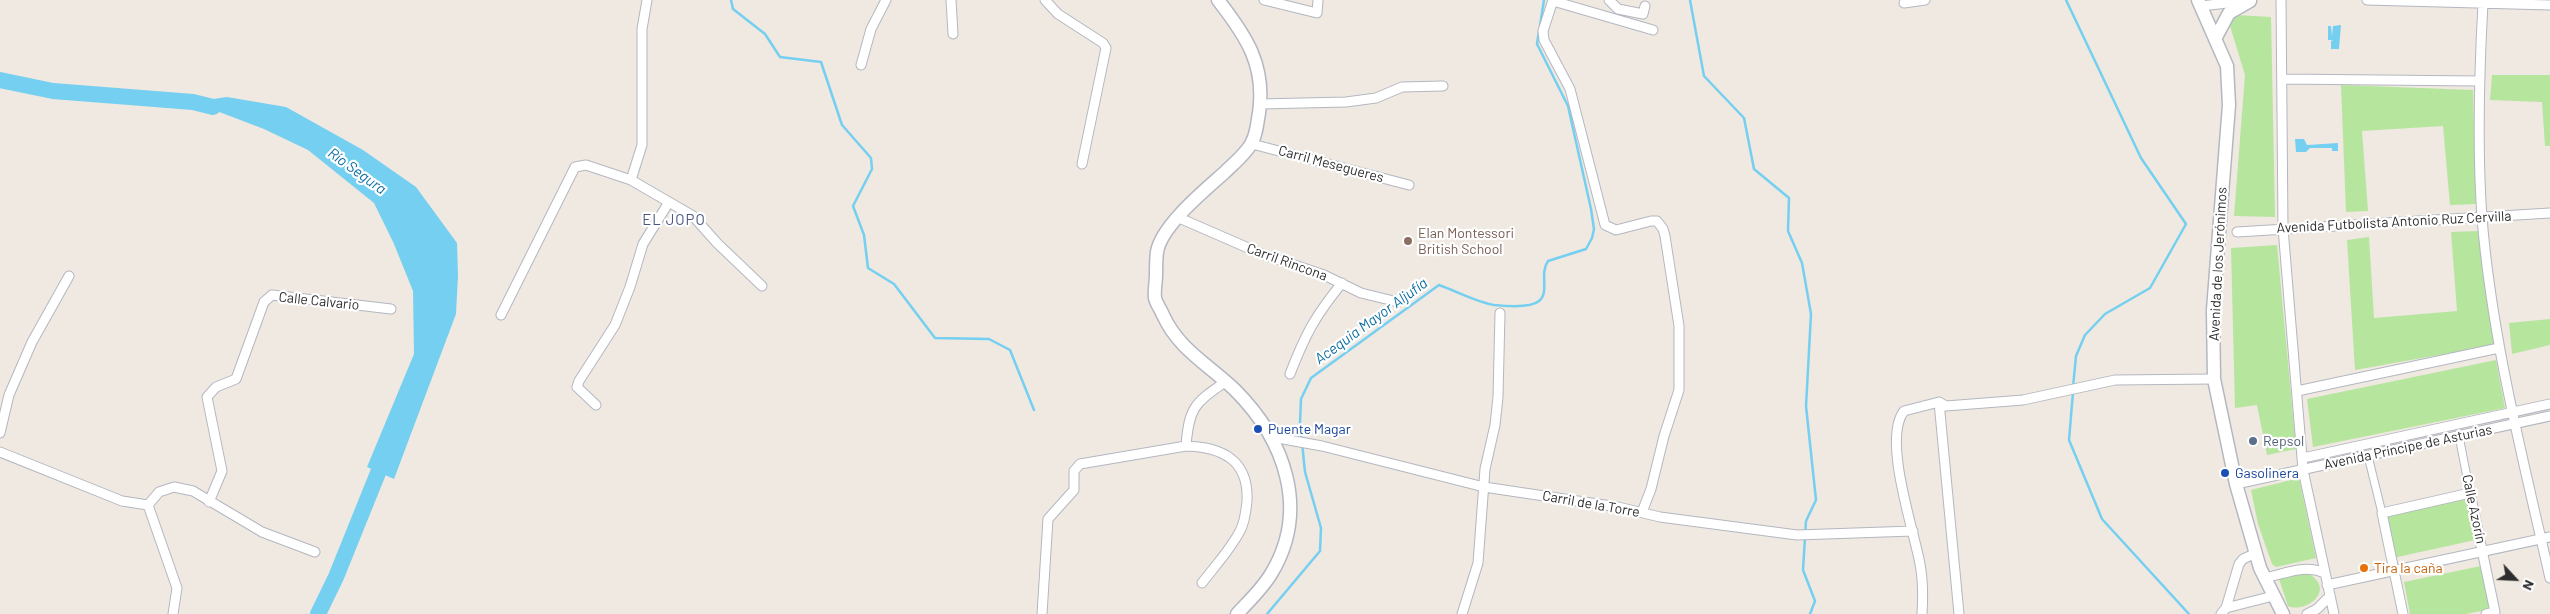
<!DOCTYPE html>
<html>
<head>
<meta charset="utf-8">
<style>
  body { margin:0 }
  #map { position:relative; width:2550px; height:614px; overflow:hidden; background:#efe9e1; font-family:Barlow,sans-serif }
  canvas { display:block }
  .north { position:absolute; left:2490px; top:554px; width:50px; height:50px; -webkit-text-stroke:4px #fff; paint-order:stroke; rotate:115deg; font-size:14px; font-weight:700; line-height:20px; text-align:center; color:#2e2e2e }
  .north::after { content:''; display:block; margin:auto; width:18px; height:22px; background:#2e2e2e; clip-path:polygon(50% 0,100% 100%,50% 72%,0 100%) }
</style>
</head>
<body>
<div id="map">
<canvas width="2550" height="614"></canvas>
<div class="north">N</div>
</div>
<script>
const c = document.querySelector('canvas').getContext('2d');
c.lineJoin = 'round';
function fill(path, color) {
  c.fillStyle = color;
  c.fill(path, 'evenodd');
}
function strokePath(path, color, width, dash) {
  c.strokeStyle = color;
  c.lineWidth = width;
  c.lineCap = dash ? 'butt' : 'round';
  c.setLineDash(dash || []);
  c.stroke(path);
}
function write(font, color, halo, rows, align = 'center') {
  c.font = font + ' Barlow,sans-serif';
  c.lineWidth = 4.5;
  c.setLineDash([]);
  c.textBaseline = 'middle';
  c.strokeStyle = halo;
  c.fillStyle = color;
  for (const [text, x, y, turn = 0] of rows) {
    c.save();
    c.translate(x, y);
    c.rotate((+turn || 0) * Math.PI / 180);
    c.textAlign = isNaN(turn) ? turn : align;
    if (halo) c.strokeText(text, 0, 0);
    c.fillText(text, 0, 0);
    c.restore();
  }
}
fill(new Path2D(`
  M2236 15 2271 17 2275 217 2234 216 2245 75 2230 26Z
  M2492 75H2550V146H2545L2542 102 2490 100Z
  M2341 85 2473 90 2476 204 2450 205 2443 126 2362 131 2368 211 2346 212Z
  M2478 231 2495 345 2355 370 2347 240 2369 237 2374 318 2457 311 2451 232Z
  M2277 245 2296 449 2267 455 2257 405 2235 408 2231 248Z
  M2550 319V345L2512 354 2509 323Z
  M2496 360 2505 408 2313 447 2307 399Z
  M2299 478 2316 558 2276 567 2272 564 2258 524 2251 490Z
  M2466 497 2475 540 2393 558 2385 515Z
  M2481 566 2491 609 2466 614H2410L2404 582Z
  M2305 572C2339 588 2307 614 2288 606L2279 579Z`), '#b6e59e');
fill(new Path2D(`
  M2341 25 2339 49H2331V41L2333 40H2328V26H2331L2332 36 2333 26Z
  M227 97 286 107 363 150 416 187 457 243 458 276 456 314 394 479 367 467 414 354 413 291 394 244 374 203 308 150 264 129 193 102Z
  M2295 139H2304L2307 145 2338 143V151H2332V148H2310L2306 152H2296Z`), '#75cff0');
strokePath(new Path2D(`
  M731 0 733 9 765 34 780 57 821 62 842 125 871 158 872 169 853 206 864 235 868 268 894 284 935 338 989 339 1010 350 1034 410
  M1690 0 1704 76 1744 118 1754 169 1789 198 1788 231 1802 263 1811 314 1806 406 1816 500 1806 521 1803 570 1815 601 1810 614
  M2066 0 2141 158 2186 224 2150 288 2105 314 2085 335 2076 356 2073 387
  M1540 26 1544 0
  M2073 392 2069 440 2102 519 2189 614
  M1267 614 1320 551 1321 528 1305 472 1300 423 1301 399 1311 378 1439 285C1456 291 1476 302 1494 305 1504 306 1531 308 1539 301 1550 292 1539 274 1548 261L1586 249 1592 238 1594 229 1591 209 1568 106 1537 44 1539 31`), '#75cff0', 2.5);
strokePath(new Path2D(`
  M0 80 53 91 193 102 213 107
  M318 614 336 577 386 453`), '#75cff0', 16);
const pedestrian = new Path2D(`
  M2459 436 2470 493
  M2368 456 2382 513`);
const minor = new Path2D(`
  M951 0 953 34
  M1045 0 1058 14 1103 43 1106 48 1082 164
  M1264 0 1317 13 1318 0
  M1553 0 1543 31 1544 40 1570 89 1605 225 1616 230 1651 221H1657L1663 229 1665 236 1679 326V390L1664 436 1651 489 1642 512
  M1609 0 1618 9 1643 14 1645 6
  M2281 0 2283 228 2303 470 2334 614
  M2367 0 2550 5
  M1553 1 1653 30
  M1904 3 1925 0
  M2483 3C2479 75 2477 147 2482 218 2492 340 2523 459 2550 578
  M2201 6 2245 1
  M861 65 871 29 886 0
  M2282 79 2478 81
  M1260 104 1346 102 1376 98 1402 87 1443 86
  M1252 144 1409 185
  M631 180 642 145V29L647 0
  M1177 217 1262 254 1324 275 1361 293 1398 302
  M2237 232 2550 213
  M501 315 575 167 586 165 631 180 693 216 717 243 762 286
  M1290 374C1305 335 1315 316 1342 283
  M2297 391 2499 348
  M1939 402 1959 614
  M596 405 577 387 579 381 615 325 630 287 643 244 669 202
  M0 433 9 395 32 342 69 276
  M1272 437 1322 446 1484 487 1618 507 1660 517 1797 535 1913 531
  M1186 446C1222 447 1249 460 1247 501 1246 511 1245 522 1240 531 1230 550 1215 566 1202 583
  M0 452 122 501 148 505 159 492 174 487 193 491 262 532 315 552
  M2303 458 2550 404
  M2236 484 2550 416
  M209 502 222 471 207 397 216 387 236 379 264 302 272 295 391 309
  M148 505 177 588 173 614
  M2264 578C2286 574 2303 564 2325 573
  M2327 585 2550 537
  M2226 608 2239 564 2243 559 2256 553
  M1042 614 1048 519 1074 490V471L1080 464 1186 446C1189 407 1195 403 1225 382
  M1462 614 1478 563 1485 469 1495 425 1498 397 1500 313
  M1922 614C1923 598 1923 580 1920 564 1914 530 1882 439 1904 411L1939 402 1946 406 2023 400 2115 380 2214 379
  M2221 614 2226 608 2273 596
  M2307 614 2317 609 2330 596
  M2403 614 2382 513 2470 493 2495 612 2486 614`);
const secondary = new Path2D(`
  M1218 0C1246 36 1266 65 1259 113 1257 123 1257 133 1252 142 1247 153 1233 164 1224 173 1205 190 1161 226 1157 252 1156 260 1156 268 1156 275 1156 282 1154 291 1155 298 1156 303 1161 310 1163 315 1179 350 1208 364 1235 390 1285 440 1310 510 1271 574 1262 589 1249 601 1237 614
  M2198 0 2227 66 2229 105 2213 310 2214 379 2236 484 2260 568 2283 614
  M2215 39 2229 13 2250 1`);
strokePath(pedestrian, '#b4b7c1', 9);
strokePath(minor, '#b4b7c1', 11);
strokePath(secondary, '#b4b7c1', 15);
strokePath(pedestrian, '#fff', 7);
strokePath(minor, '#fff', 9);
strokePath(secondary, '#fff', 12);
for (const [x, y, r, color] of [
  [1408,241,5,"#8d6e63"],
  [1258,429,5,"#1a4fb4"],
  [2253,441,5,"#5c6f8a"],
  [2225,473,5,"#1a4fb4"],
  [2364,568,5,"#e8710a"]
]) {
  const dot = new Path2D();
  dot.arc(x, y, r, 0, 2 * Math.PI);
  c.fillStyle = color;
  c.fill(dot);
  strokePath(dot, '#fff', 2);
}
write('14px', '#2e2e2e', '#fff', [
  ["Carril Mesegueres",1331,164,15],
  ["Avenida Futbolista Antonio Ruz Cervilla",2394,222,-3],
  ["Carril Rincona",1287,262,20],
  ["Avenida de los Jerónimos",2218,264,-87],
  ["Calle Calvario",319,301,6],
  ["Avenida Príncipe de Asturias",2408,447,-12],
  ["Carril de la Torre",1591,504,10],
  ["Calle Azorín",2474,509,78]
]);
write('14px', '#785e54', '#fff', [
  ["Elan Montessori",1418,233],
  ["British School",1418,249]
], 'left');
write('14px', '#164399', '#fff', [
  ["Puente Magar",1268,429],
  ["Gasolinera",2235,473]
], 'left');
write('14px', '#4e5e75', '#fff', [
  ["Repsol",2263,441]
], 'left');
write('14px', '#c56008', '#fff', [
  ["Tira la caña",2374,568]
], 'left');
write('italic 15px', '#0d6fa3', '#fff', [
  ["Río Segura",357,171,36],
  ["Acequia Mayor Aljufía",1371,321,-36]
]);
c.letterSpacing = '1px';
write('15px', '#4d5680', '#fff', [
  ["EL JOPO",674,220]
]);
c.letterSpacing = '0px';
</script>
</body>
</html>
